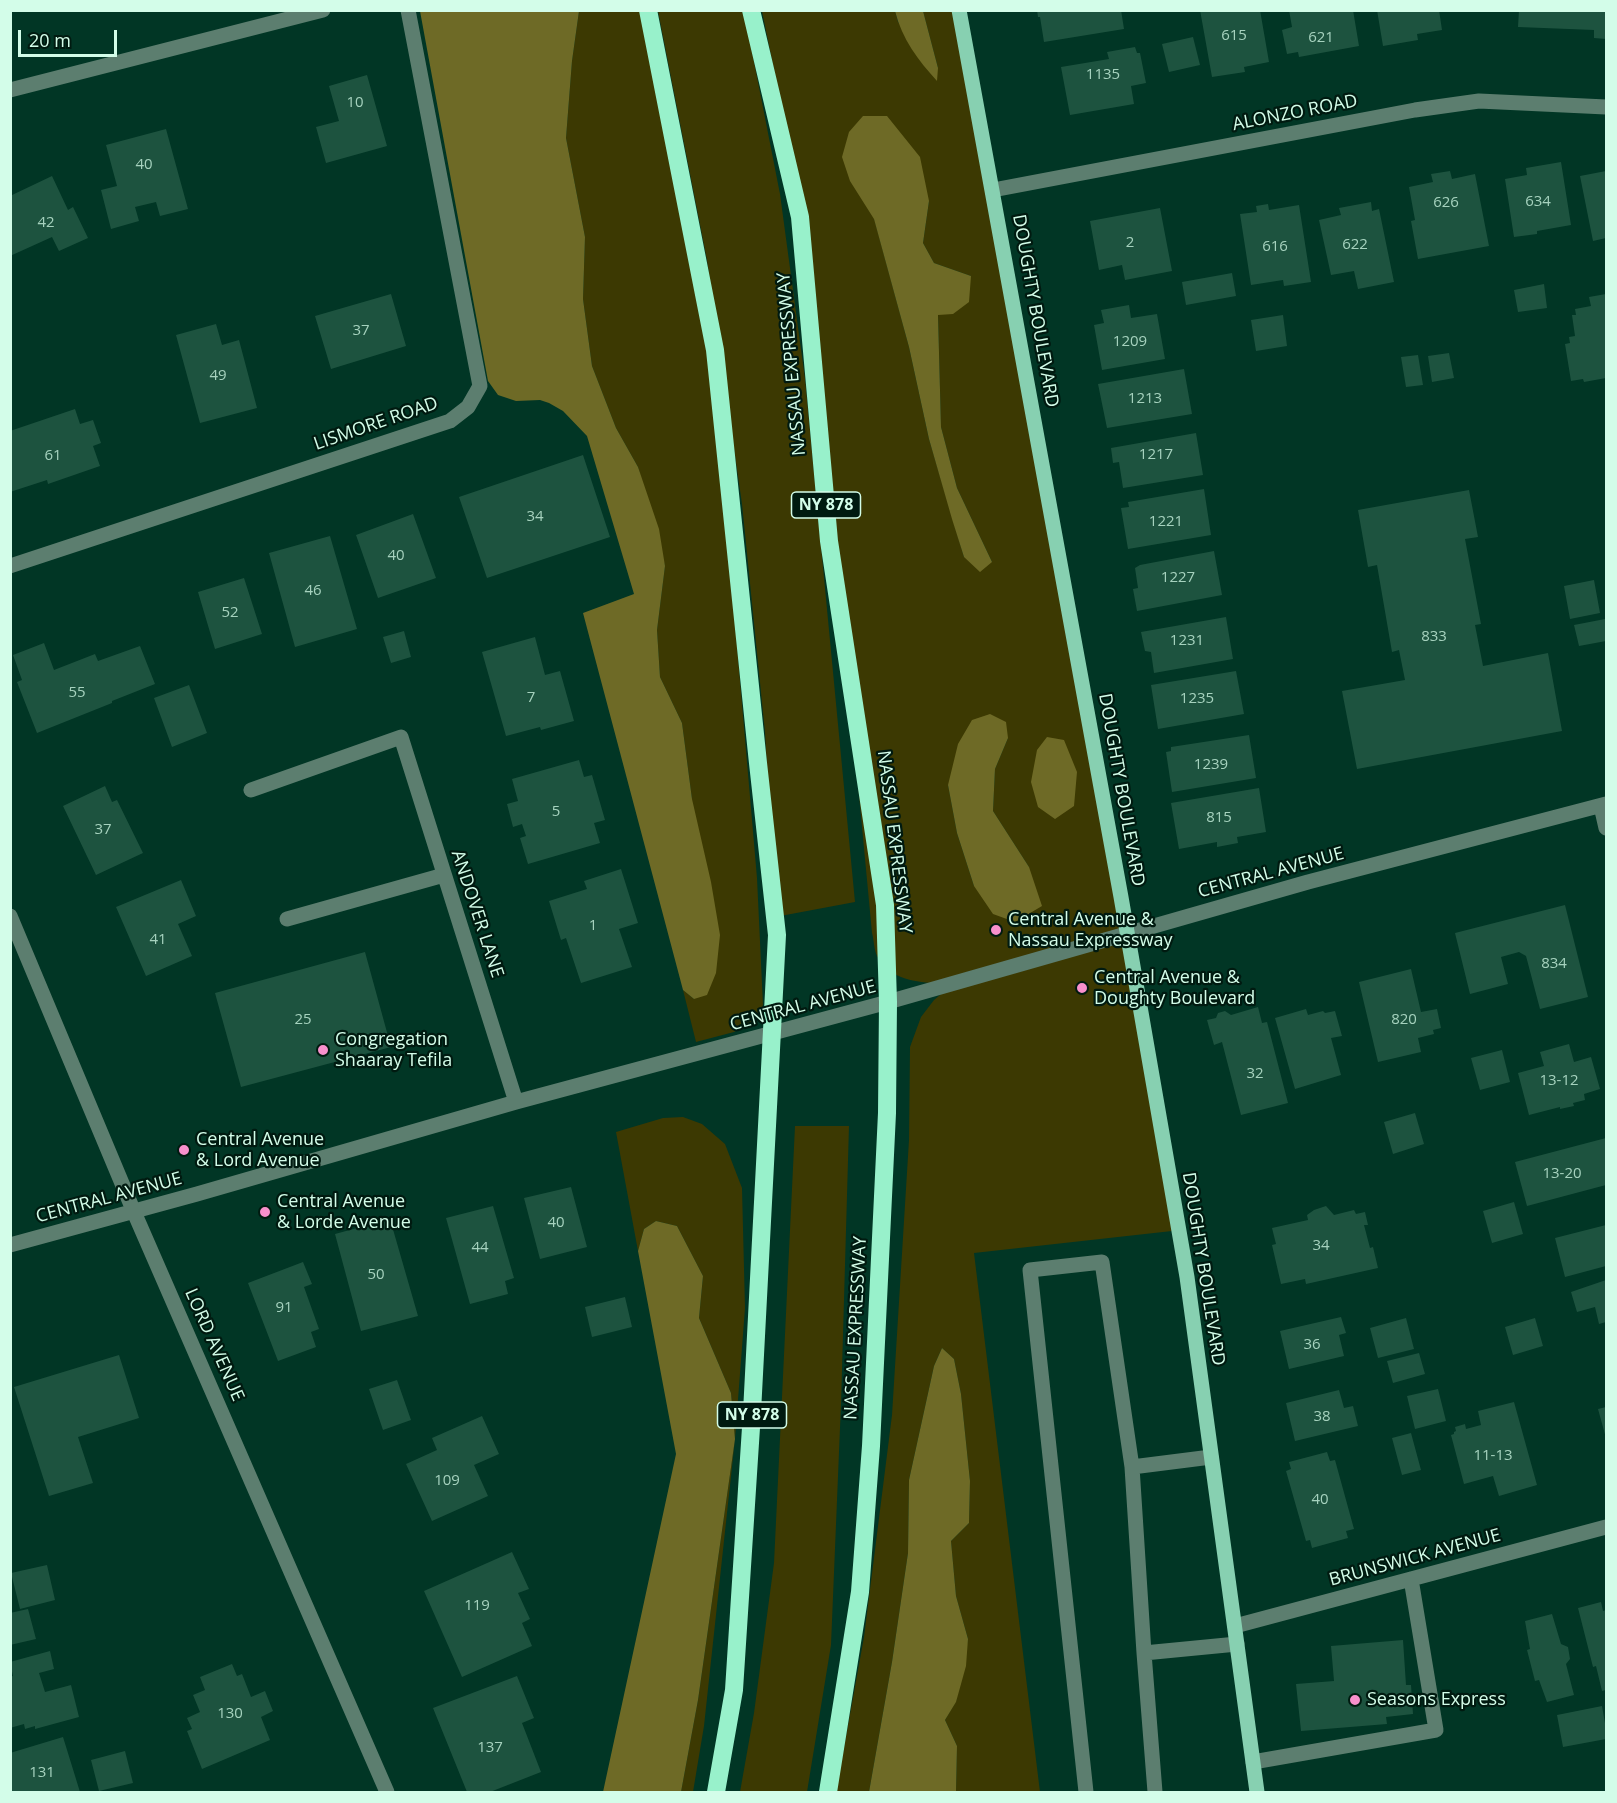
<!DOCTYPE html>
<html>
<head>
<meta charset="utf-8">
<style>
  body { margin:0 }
  #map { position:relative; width:1617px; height:1803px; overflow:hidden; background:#013625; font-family:"Open Sans",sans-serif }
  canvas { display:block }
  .frame { position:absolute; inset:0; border:12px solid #d3fde9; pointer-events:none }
  .scale { position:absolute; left:18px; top:30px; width:99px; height:27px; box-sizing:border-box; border:3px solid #d3fde9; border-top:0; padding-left:8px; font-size:18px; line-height:21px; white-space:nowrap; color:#d3fde9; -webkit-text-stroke:4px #001a10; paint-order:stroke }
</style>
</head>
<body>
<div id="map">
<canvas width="1617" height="1803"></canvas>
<div class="frame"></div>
<div class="scale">20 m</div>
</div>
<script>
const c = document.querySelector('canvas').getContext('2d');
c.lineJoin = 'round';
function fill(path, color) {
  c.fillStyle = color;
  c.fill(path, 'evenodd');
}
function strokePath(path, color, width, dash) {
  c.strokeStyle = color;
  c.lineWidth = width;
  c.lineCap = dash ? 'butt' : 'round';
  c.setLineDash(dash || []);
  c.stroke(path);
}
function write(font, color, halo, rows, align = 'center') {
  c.font = font + ' "Open Sans",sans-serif';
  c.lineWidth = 4.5;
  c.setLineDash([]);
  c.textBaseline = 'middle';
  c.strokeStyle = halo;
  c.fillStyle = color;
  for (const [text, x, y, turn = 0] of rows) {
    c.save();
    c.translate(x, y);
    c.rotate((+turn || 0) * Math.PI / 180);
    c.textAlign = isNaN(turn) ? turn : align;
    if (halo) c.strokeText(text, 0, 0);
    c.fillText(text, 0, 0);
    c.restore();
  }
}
fill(new Path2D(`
  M579 11H641L706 339 728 542 757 878 763 1005 757 1019 734 1032 696 1042 683 990 694 999 692 799 682 723 660 677 657 630 665 566 638 467 616 428 592 366 583 299 585 237 566 138 572 61Z
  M658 11H744L780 194 805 379 855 902 775 917 765 732 742 504 707 260Z
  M762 11H895L898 22 938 68 923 11H953L1123 931 940 984C915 981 891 981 877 956 874 950 874 940 872 933L805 222ZM929 201 923 243 934 263 971 276 938 314 941 427 957 488 992 562 964 557 929 439 909 347 874 218ZM1008 738 995 769 993 811 1029 867 974 886 957 833 948 785Z
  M1123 938 1172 1231 974 1253 1040 1792H956L957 1746 945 1720 956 1701 968 1639 956 1596 951 1541 969 1523 970 1481 961 1394 954 1359 942 1348 934 1366 909 1480 908 1553 892 1662 869 1792H836L864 1637 892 1415 909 1140 910 1047 921 1017 934 1000 946 990Z
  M683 1117 702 1124 725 1144 742 1188 745 1308 735 1439 704 1726 693 1792H681L698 1700 735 1439 731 1393 699 1318 703 1276 677 1226 656 1221 644 1229 638 1251 616 1132 663 1118Z
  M795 1126H849L841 1404 831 1645 807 1792H740L754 1713 774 1563Z`), '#3c3902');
fill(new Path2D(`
  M420 11H579L572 61 566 138 585 237 583 299 592 366 616 428 638 467 659 529 665 566 657 630 660 677 682 723 692 799 711 882 720 935 716 973 707 995 694 999 683 990 583 613 634 594 587 436 563 411 549 403 540 400 516 401 498 395 488 381Z
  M895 11H923L938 68 937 81C918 60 902 39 895 11Z
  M863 116H887L920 157 929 201 923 243 934 263 971 276 969 302 953 314 938 315 941 427 957 488 992 562 980 572 964 557 952 519 929 439 909 347 874 219 850 181 842 157 849 132Z
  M990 714 1006 722 1008 738 995 769 993 811 1029 867 1042 906 1015 922 993 914 974 886 957 833 948 785 958 744 972 720Z
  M1047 737 1064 740 1077 772 1074 806 1055 819 1038 807 1031 782 1037 750Z
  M656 1221 677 1226 703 1276 699 1318 731 1393 735 1439 698 1700 681 1792H603L676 1454 638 1251 644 1229Z
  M942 1348 954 1359 961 1394 970 1481 969 1523 951 1541 956 1596 968 1639 966 1666 956 1702 945 1720 957 1746 956 1792H869L892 1662 908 1553 909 1480 934 1366Z`), '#6e6a26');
fill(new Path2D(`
  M1037 10H1121L1124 29 1044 42 1040 17H1038Z
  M1200 10H1260L1269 62 1244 67 1245 72 1212 77Z
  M1289 10H1353L1359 46 1299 57 1298 52 1287 54 1282 30 1292 27Z
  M1377 10H1439L1442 30 1417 34 1418 40 1383 46Z
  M1519 10H1606V39L1594 38V30L1518 27Z
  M1193 37 1200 65 1169 72 1162 44Z
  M1135 47 1137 53H1140L1146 83 1131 86 1134 104 1070 115 1061 67 1109 59 1107 52Z
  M367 75 387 146 326 163 316 127 339 121 329 86Z
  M166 129 188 209 160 216 156 202 135 207 139 221 111 229 101 190 117 186 106 145Z
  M1561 162 1571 225 1537 231V234L1514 237 1505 179 1527 175 1526 168Z
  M1450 171 1452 179 1475 174 1489 246 1418 259 1411 221 1415 220 1409 187 1433 182 1431 174Z
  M1606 171V238L1593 241 1580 176Z
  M52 176 68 210 73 207 88 238 59 251 52 237 10 256V196Z
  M1371 202 1372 211 1379 209 1394 282 1358 289 1354 271 1331 275 1319 220 1341 215 1339 208Z
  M1268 204 1269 210 1299 205 1311 282 1284 286 1283 280 1251 285 1240 214 1257 212 1256 206Z
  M1160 208 1172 271 1125 280 1122 265 1099 270 1090 221Z
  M1232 273 1236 296 1186 305 1182 282Z
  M1544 284 1547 308 1518 312 1514 290Z
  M391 294 406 346 331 369 315 316Z
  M1606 294V378L1584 382 1583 379 1571 381 1565 344 1570 343 1569 337 1575 336 1572 315H1576L1575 309 1591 306 1589 297Z
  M1129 305 1131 318 1157 314 1165 359 1102 370 1094 325 1104 323 1101 310Z
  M1283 315 1287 346 1256 351 1251 320Z
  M216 324 222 345 239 340 257 408 200 423 176 335Z
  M1449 353 1454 378 1432 382 1428 356Z
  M1418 355 1423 385 1406 387 1401 357Z
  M1184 369 1192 414 1107 428 1098 384Z
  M75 409 80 424 93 420 101 443 93 446 100 466 48 484 47 480 10 492V431Z
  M1196 433 1203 475 1123 488 1119 462 1113 463 1111 448Z
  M583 455 610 537 487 578 459 497Z
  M1204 489 1211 535 1128 549 1121 508 1129 507 1128 502Z
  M1469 490 1478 537 1465 539 1481 624 1475 625 1483 666 1548 653 1562 731 1357 769 1342 691 1405 680 1399 650 1392 652 1377 565 1368 567 1358 510Z
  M413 514 436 578 378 598 356 535Z
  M330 536 357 629 295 647 269 553Z
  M1214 551 1222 595 1137 611 1133 589 1138 588 1135 568 1140 565Z
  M244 578 262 634 215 649 198 592Z
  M1594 580 1600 613 1570 619 1564 586Z
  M1226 617 1233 659 1154 673 1151 652 1145 651 1141 632Z
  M1605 619 1606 641 1579 646 1574 625Z
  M404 631 411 657 391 663 383 637Z
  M535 637 545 675 560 671 574 721 541 730 540 727 506 736 482 652Z
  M44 643 54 670 95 654 98 661 140 646 155 684 112 701V703L37 733 17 682 22 680 13 655Z
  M1236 671 1244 714 1158 729 1151 685Z
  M189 685 207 733 172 747 154 698Z
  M1249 735 1256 778 1172 792 1166 752 1171 751V747Z
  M579 760 584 777 592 775 605 820 594 823 600 843 528 864 520 838 526 836 522 824 513 827 507 804 518 801 512 779Z
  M105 786 112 802 117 800 143 853 96 875 63 806Z
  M1259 788 1266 832 1237 837 1238 843 1217 847V842L1179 849 1171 803Z
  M621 869 638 923 619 929 632 967 581 983 566 938 561 940 549 901 587 889 584 881Z
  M181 880 196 916 178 924 192 956 146 976 116 907Z
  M1565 905 1588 997 1540 1009 1526 956 1519 952 1501 957 1508 984 1470 994 1455 933Z
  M365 952 391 1047 241 1087 215 993Z
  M1411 969 1421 1012 1437 1009 1441 1028 1433 1030 1434 1034 1418 1038 1421 1052 1378 1062 1359 982Z
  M1258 1007 1262 1023 1267 1022 1288 1103 1241 1115 1222 1042 1214 1045 1207 1020 1216 1018 1218 1013 1225 1011 1231 1015Z
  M1306 1009 1308 1015 1323 1011 1325 1013 1335 1011 1342 1036 1331 1038 1341 1075 1295 1089 1275 1018Z
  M1569 1044 1574 1062 1591 1057 1600 1089 1584 1094 1585 1100 1573 1103 1574 1106 1560 1109V1107L1529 1115 1518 1073 1544 1066 1540 1052Z
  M1502 1050 1510 1082 1480 1090 1471 1058Z
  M1415 1113 1424 1144 1393 1154 1384 1122Z
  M1606 1138V1185L1527 1206 1515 1162Z
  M571 1187 587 1247 540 1259 524 1198Z
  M1514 1202 1523 1234 1492 1243 1483 1211Z
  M493 1206 514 1278 505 1281 508 1294 470 1304 446 1218Z
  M1326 1206 1334 1215 1354 1210 1356 1214 1365 1212 1368 1225H1364L1370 1248 1373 1247 1378 1268 1306 1284 1305 1279 1281 1284 1272 1245 1276 1244 1272 1228 1308 1220 1307 1215 1314 1210Z
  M390 1219 418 1316 361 1331 335 1234Z
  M1606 1225V1266L1565 1277 1555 1238Z
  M303 1262 312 1284 304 1287 319 1329 311 1332 316 1347 278 1361 248 1283Z
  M1606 1280V1322L1599 1324 1595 1307 1577 1312 1571 1292Z
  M625 1297 632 1327 592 1337 585 1307Z
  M1341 1317 1346 1333 1339 1335 1344 1356 1289 1369 1280 1331Z
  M1406 1318 1414 1349 1378 1358 1370 1328Z
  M1535 1318 1543 1346 1513 1355 1505 1327Z
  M1419 1353 1425 1374 1393 1383 1387 1361Z
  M119 1355 139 1418 78 1437 93 1483 49 1496 14 1387Z
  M397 1380 411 1420 383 1430 369 1389Z
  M1438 1389 1446 1421 1415 1429 1407 1396Z
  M1339 1390 1344 1408 1353 1406 1358 1426 1295 1441 1286 1403Z
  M1514 1402 1537 1485 1499 1496 1493 1476 1464 1484 1451 1435 1454 1434V1432L1456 1431 1455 1427 1465 1424 1466 1429 1481 1425 1478 1411Z
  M1606 1407V1438L1598 1409Z
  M482 1416 499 1454 474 1465 488 1496 432 1521 406 1464 437 1450 432 1438Z
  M1411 1433 1421 1470 1402 1475 1392 1438Z
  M1327 1452 1330 1461 1335 1460 1354 1529 1346 1531 1348 1538 1312 1548 1310 1540 1306 1541 1286 1471 1291 1469 1289 1462Z
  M512 1552 529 1589 518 1593 530 1619 522 1623 532 1646 462 1677 424 1591Z
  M47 1565 55 1600 20 1609 11 1573Z
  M1601 1602 1603 1611 1606 1610V1690L1602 1691 1596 1666 1593 1667 1578 1608Z
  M28 1609 36 1639 10 1645V1613Z
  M1552 1614 1561 1644 1568 1647 1570 1659 1566 1664 1574 1695 1547 1702 1539 1680 1535 1681 1527 1650 1530 1649 1525 1621Z
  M1403 1640 1406 1685H1411L1413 1714 1386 1717 1387 1724 1301 1731 1296 1684 1334 1681 1331 1646Z
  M50 1651 54 1669 39 1673 45 1692 71 1685 79 1717 35 1729V1726L25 1729 24 1724 10 1728V1677L13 1676 10 1662Z
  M232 1664 237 1676 242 1674 251 1697 265 1691 273 1711 261 1717 270 1740 202 1769 187 1731 192 1729 187 1718 200 1712 193 1695 205 1690 200 1677Z
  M517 1676 534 1718 522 1723 541 1772 490 1792H467L433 1708Z
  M1602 1706 1606 1729V1739L1563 1747 1557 1715Z
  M63 1737 80 1792H10V1753Z
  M125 1751 133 1783 99 1791 91 1760Z`), '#1d533f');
strokePath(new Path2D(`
  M10 90 323 10
  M993 190 1415 110 1479 101 1606 107
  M10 566 450 421 468 407 480 386 408 10
  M251 790 401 737 516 1102
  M1601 806 1606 828
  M10 916 134 1212 387 1792
  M287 919 444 875
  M10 1245 197 1194 516 1102 888 1002 1308 882 1606 804
  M1211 1457 1132 1467 1144 1653 1237 1644
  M1235 1626 1606 1527
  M1144 1653 1155 1792
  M1253 1762 1436 1730 1411 1579
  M1086 1792 1030 1270 1102 1262 1132 1467`), '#5c7e6f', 15);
strokePath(new Path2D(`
  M959 10 1121 897 1187 1277 1257 1792`), '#87d0b1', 15);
strokePath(new Path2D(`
  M648 10 715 350 758 763 777 935 752 1412 734 1690 716 1792
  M751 10 800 217 829 541 885 905 888 1002 887 1113 871 1446 860 1592 828 1792`), '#98f1cb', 18);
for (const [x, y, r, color] of [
  [996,930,6,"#f890cc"],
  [1082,988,6,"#f890cc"],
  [323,1050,6,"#f890cc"],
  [184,1150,6,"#f890cc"],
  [265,1212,6,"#f890cc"],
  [1355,1700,6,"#f890cc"]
]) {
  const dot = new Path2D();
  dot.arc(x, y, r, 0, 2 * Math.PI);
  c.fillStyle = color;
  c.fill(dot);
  strokePath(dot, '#001a10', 2);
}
write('15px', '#a6d2be', null, [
  ["615",1234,36],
  ["621",1321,38],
  ["1135",1103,75],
  ["10",355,103],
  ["40",144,165],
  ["634",1538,202],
  ["626",1446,203],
  ["42",46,223],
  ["2",1130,243],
  ["622",1355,245],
  ["616",1275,247],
  ["37",361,331],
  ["1209",1130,342],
  ["49",218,376],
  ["1213",1145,399],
  ["1217",1156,455],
  ["61",53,456],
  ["34",535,517],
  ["1221",1166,522],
  ["40",396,556],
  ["1227",1178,578],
  ["46",313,591],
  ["52",230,613],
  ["833",1434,637],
  ["1231",1187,641],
  ["55",77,693],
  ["7",531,698],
  ["1235",1197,699],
  ["1239",1211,765],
  ["5",556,812],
  ["815",1219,818],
  ["37",103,830],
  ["1",593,926],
  ["41",158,940],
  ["834",1554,964],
  ["25",303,1020],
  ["820",1404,1020],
  ["32",1255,1074],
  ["13-12",1559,1081],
  ["13-20",1562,1174],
  ["40",556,1223],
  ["34",1321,1246],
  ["44",480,1248],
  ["50",376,1275],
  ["91",284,1308],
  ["36",1312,1345],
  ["38",1322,1417],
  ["11-13",1493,1456],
  ["109",447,1481],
  ["40",1320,1500],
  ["119",477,1606],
  ["130",230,1714],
  ["137",490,1748],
  ["131",42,1773]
]);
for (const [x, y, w] of [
  [826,505,69],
  [752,1415,69]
]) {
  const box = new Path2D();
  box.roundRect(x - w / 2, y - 13, w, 26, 4.5);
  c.fillStyle = '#001a10';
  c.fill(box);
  strokePath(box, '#d3fde9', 1.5);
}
write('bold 16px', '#d3fde9', null, [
  ["NY 878",826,505],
  ["NY 878",752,1415]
]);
write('18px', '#d3fde9', '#001a10', [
  ["ALONZO ROAD",1295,113,-11],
  ["DOUGHTY BOULEVARD",1035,311,80],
  ["NASSAU EXPRESSWAY",792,364,-95],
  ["LISMORE ROAD",376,424,-19],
  ["DOUGHTY BOULEVARD",1121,790,80],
  ["NASSAU EXPRESSWAY",894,842,83],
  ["CENTRAL AVENUE",1271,873,-15],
  ["ANDOVER LANE",477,914,72],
  ["CENTRAL AVENUE",803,1006,-15],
  ["CENTRAL AVENUE",109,1198,-15],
  ["DOUGHTY BOULEVARD",1203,1269,81],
  ["NASSAU EXPRESSWAY",856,1328,-87],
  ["LORD AVENUE",214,1345,66],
  ["BRUNSWICK AVENUE",1415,1558,-15]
]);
write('18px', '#d3fde9', '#001a10', [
  ["Central Avenue &",1008,920],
  ["Nassau Expressway",1008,941],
  ["Central Avenue &",1094,978],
  ["Doughty Boulevard",1094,999],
  ["Congregation",335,1040],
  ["Shaaray Tefila",335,1061],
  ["Central Avenue",196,1140],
  ["& Lord Avenue",196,1161],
  ["Central Avenue",277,1202],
  ["& Lorde Avenue",277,1223],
  ["Seasons Express",1367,1700]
], 'left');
</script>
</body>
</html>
